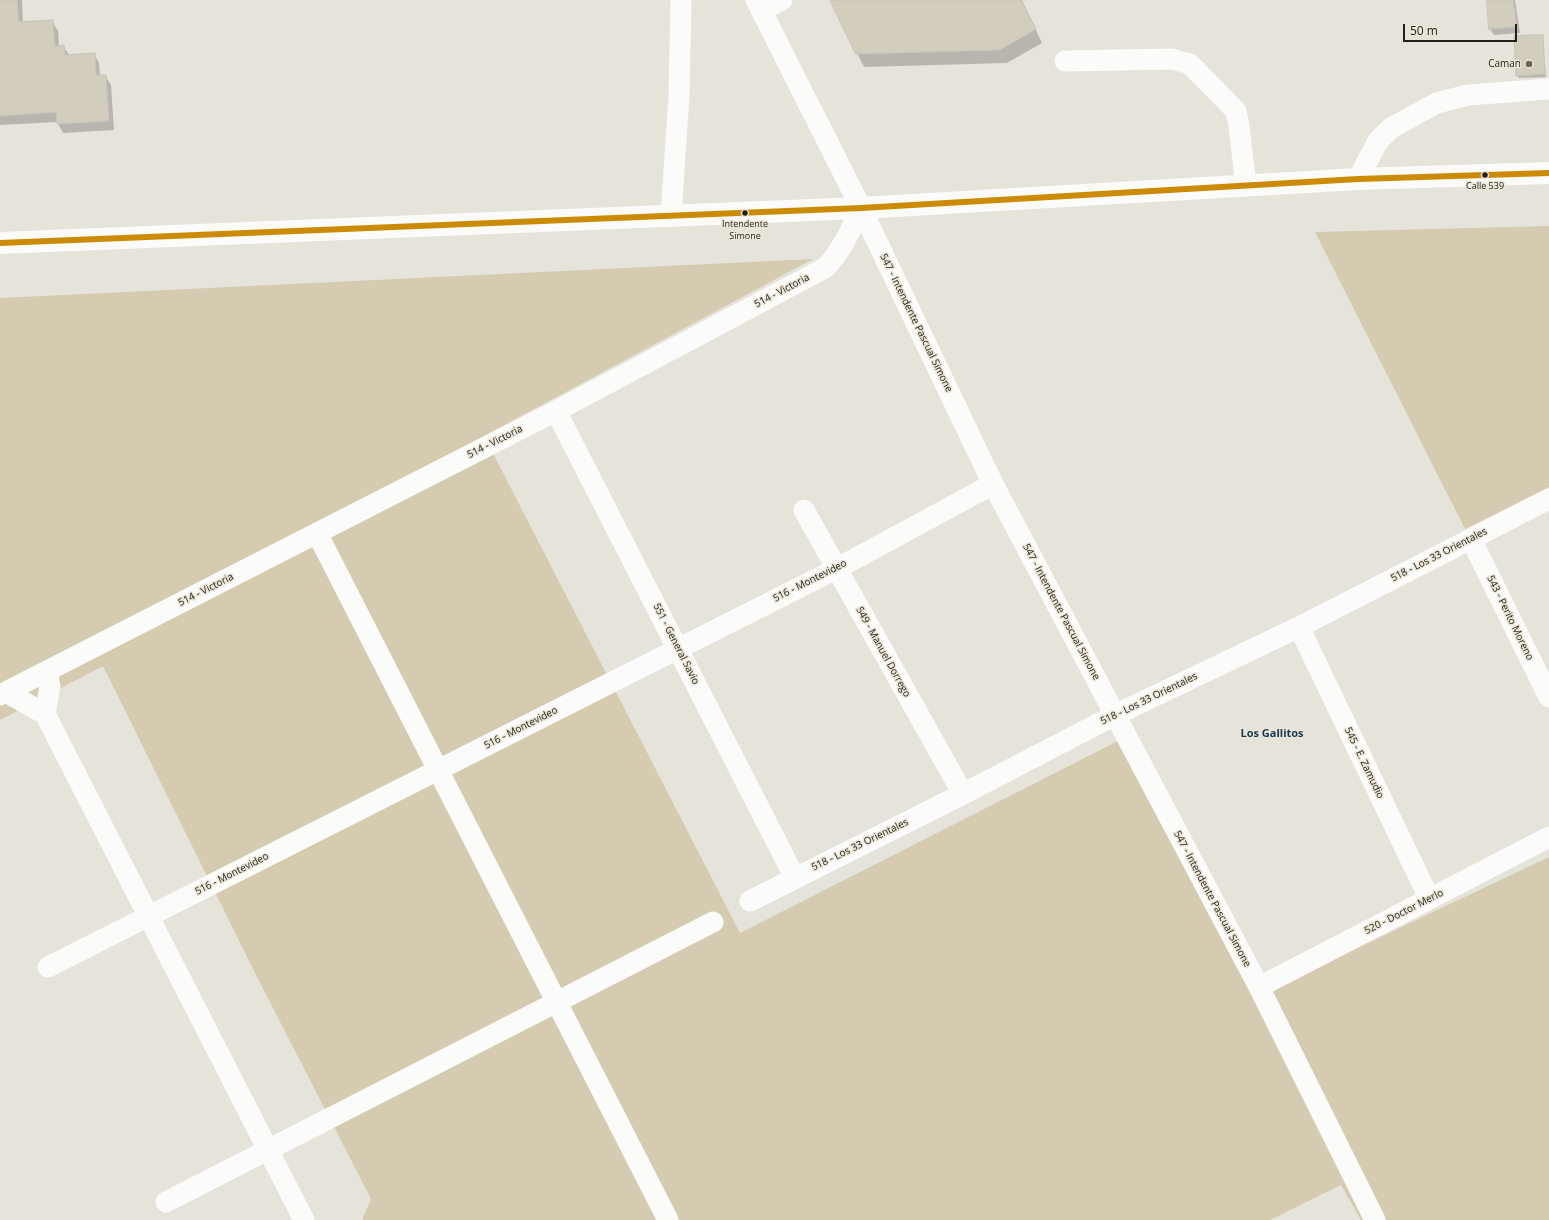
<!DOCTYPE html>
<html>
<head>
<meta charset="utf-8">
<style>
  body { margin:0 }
  #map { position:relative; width:1549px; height:1220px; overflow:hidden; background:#e6e3db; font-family:"Open Sans",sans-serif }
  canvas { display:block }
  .scale { position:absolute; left:1403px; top:24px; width:114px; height:18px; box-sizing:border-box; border:2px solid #211f1a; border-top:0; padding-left:5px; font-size:12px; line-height:14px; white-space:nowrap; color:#211f1a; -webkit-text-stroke:3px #eae5d7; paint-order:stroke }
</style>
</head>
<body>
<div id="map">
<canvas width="1549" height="1220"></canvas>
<div class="scale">50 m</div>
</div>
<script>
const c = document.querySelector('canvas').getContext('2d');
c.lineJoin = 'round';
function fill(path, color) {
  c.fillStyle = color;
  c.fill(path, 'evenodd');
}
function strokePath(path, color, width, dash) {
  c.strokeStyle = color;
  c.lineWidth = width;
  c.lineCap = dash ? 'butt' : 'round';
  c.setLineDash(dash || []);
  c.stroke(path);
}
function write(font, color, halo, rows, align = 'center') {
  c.font = font + ' "Open Sans",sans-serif';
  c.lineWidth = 3;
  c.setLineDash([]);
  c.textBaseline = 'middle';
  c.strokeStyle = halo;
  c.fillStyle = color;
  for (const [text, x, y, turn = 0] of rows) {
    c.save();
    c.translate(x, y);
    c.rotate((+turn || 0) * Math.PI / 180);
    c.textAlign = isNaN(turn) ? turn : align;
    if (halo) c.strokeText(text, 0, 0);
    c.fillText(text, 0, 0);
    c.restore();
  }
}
fill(new Path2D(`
  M1549 226V487L1465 529 1315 232Z
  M813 259 484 436 740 933 1120 740 1254 997 1549 857V1220H1361L1341 1185 1270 1220H362L371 1199 253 969 103 666 0 720V298Z`), '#d4cbb1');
fill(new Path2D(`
  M0 0H22L23 23 52 21 58 31 59 47 63 46 69 55 94 54 99 63 100 76H105L111 85 114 130 63 133 57 122 0 125Z
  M831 0H1022L1042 43 1007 63 864 67Z
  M1488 0H1515L1520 33 1494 35 1490 29Z
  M1542 36 1546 77 1519 78 1517 75Z`), '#0003');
const building = new Path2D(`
  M0 0H17L19 22 53 20 55 46 64 45 65 55 95 53 96 75H106L109 121 57 124 56 112 0 116Z
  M830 0H1021L1036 29 1000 50 856 54Z
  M1487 0H1513L1517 27 1489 29Z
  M1543 35 1545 74 1516 76 1514 36Z`);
fill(building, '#d3cdbe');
strokePath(building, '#c5c3bd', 1);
strokePath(new Path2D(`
  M756 0 861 208 993 484 1259 987 1375 1220
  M761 10 782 0
  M1065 61 1172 59 1190 64 1236 111 1239 126 1246 186
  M1358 179 1378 141 1391 128 1437 103 1468 95 1549 89
  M671 216 679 95 681 0
  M556 411 795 878
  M804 510 963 794
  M317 533 668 1220
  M1471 539 1549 697
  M1299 627 1429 898
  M6 692 45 714 50 686 47 671
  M0 695 556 411 825 268C842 251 851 229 861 208
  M45 714 304 1220
  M750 901 963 794 1115 715 1299 627 1549 499
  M48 967 836 569 993 484
  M1259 987 1549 837
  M166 1202 713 922`), '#fbfbfa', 21);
strokePath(new Path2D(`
  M0 243 861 208 1358 179 1549 173`), '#fbfbfa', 22);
strokePath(new Path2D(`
  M0 243 861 208 1358 179 1549 173`), '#cc8b05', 6);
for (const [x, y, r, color] of [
  [1529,64,4,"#66645e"],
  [1485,175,3.5,"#211f1a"],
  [745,213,3.5,"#211f1a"]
]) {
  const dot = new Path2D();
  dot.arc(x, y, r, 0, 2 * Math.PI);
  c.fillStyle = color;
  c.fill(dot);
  strokePath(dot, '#eae5d7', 1.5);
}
write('9px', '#211f1a', '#eae5d7', [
  ["Calle 539",1485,186],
  ["Intendente",745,224],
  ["Simone",745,236]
]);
write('10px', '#211f1a', '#eae5d7', [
  ["Caman",1521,64]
], 'right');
write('10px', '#211f1a', '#eae5d7', [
  ["514 - Victoria",782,291,-28],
  ["547 - Intendente Pascual Simone",916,323,64],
  ["514 - Victoria",495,442,-27],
  ["518 - Los 33 Orientales",1439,555,-27],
  ["516 - Montevideo",810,581,-27],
  ["514 - Victoria",206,590,-27],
  ["547 - Intendente Pascual Simone",1061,612,62],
  ["543 - Perito Moreno",1510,618,64],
  ["551 - General Savio",676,644,63],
  ["549 - Manuel Dorrego",883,652,61],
  ["518 - Los 33 Orientales",1149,699,-26],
  ["516 - Montevideo",521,728,-27],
  ["545 - E. Zamudio",1364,763,64],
  ["518 - Los 33 Orientales",860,845,-26],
  ["516 - Montevideo",232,874,-27],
  ["547 - Intendente Pascual Simone",1212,899,62],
  ["520 - Doctor Merlo",1404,912,-27]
]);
write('bold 11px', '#143951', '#eae5d7', [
  ["Los Gallitos",1272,734]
]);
</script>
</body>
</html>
